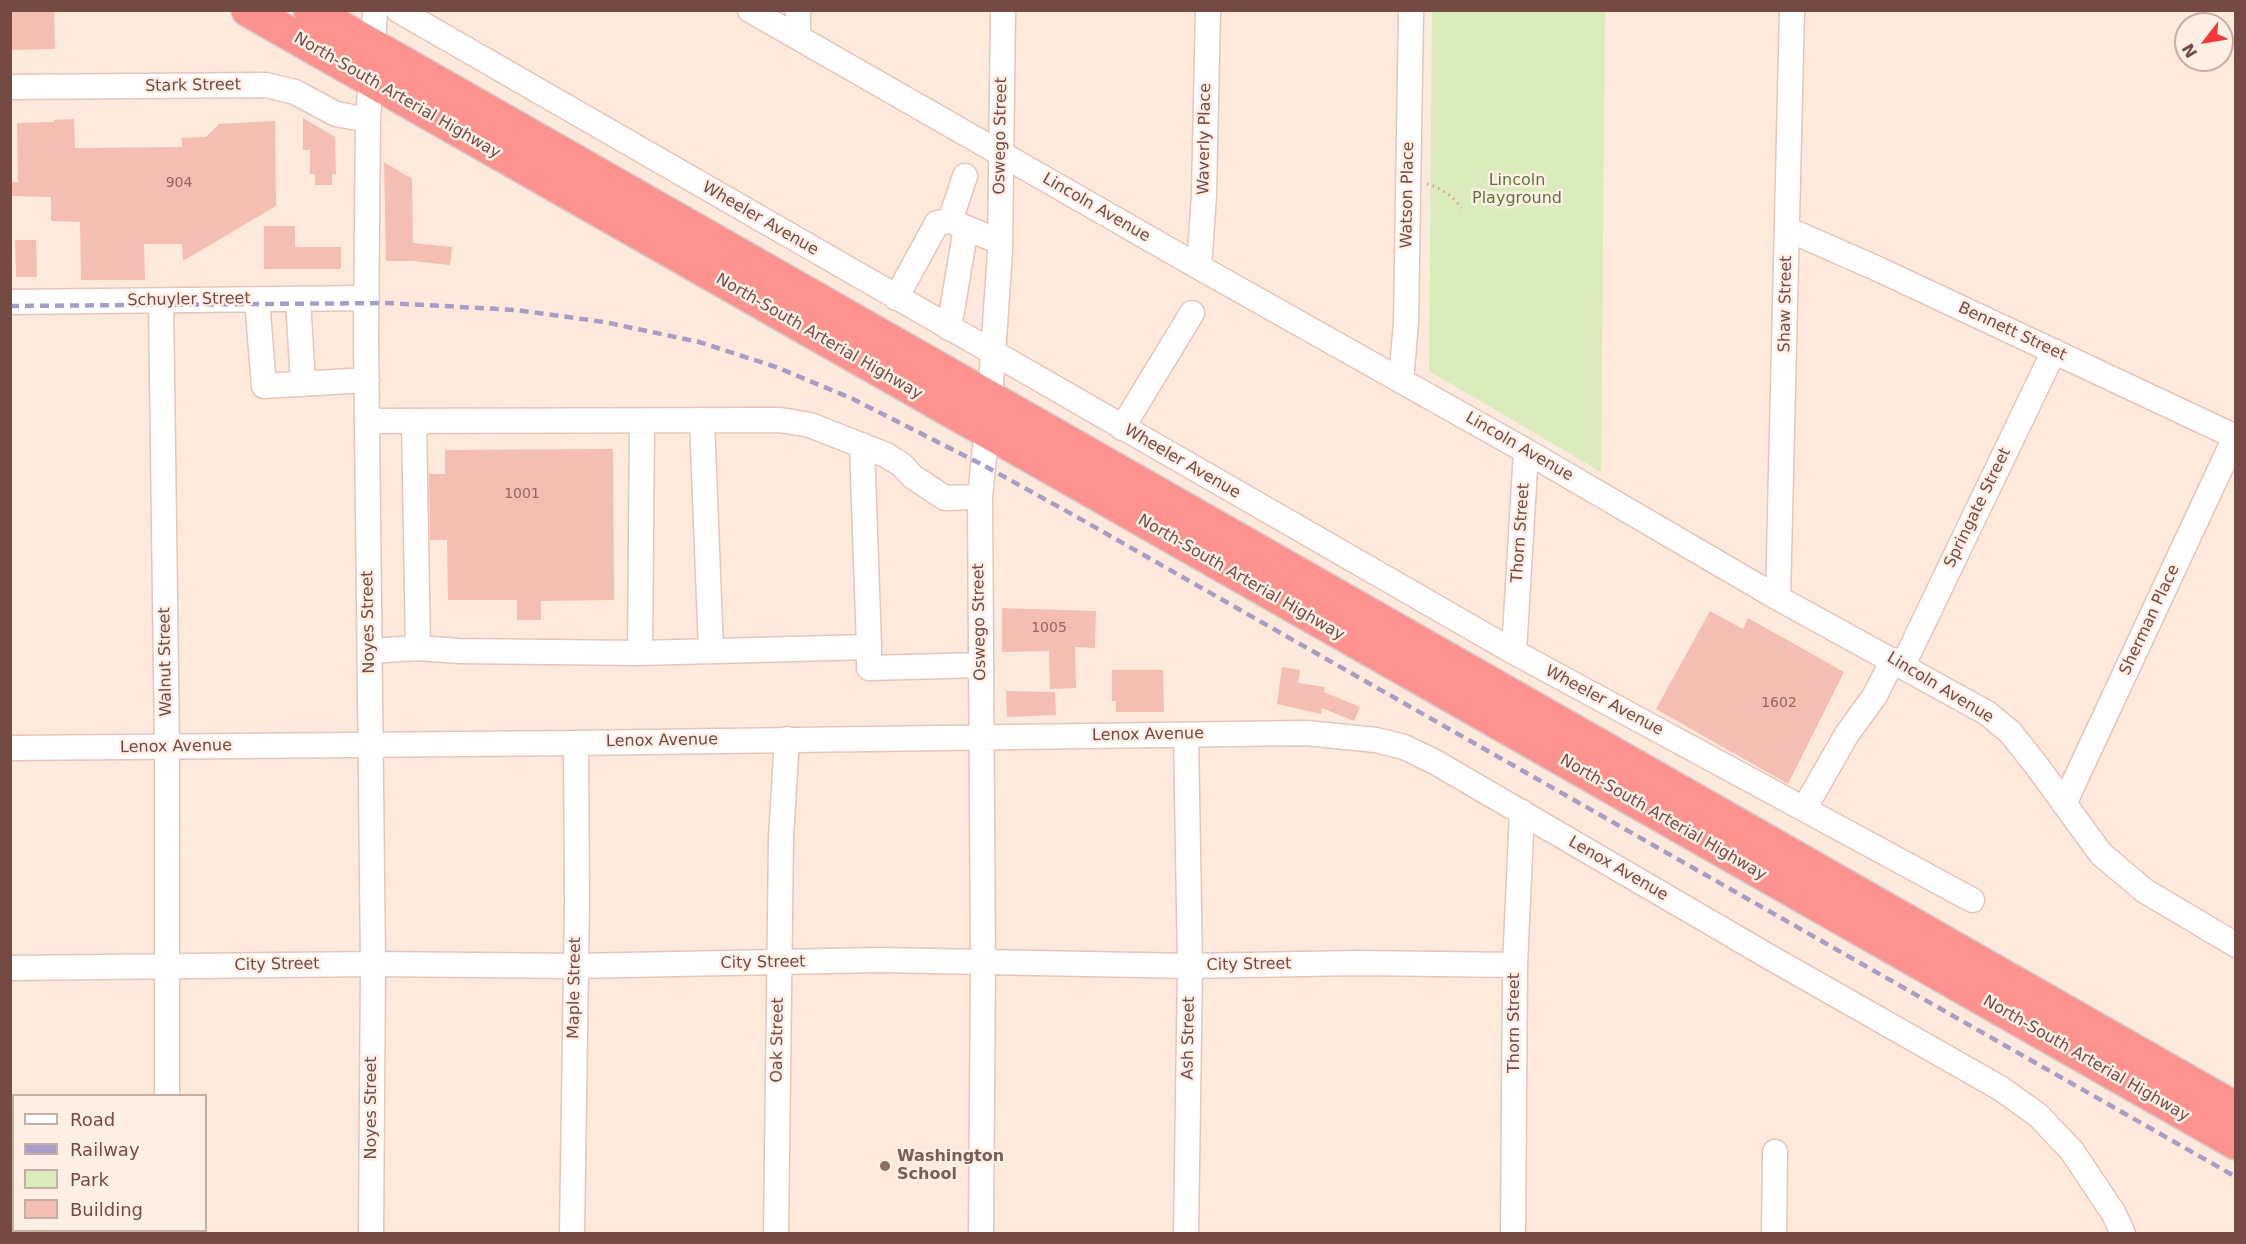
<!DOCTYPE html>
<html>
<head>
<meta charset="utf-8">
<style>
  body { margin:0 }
  #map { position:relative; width:2246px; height:1244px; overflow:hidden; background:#fee9dd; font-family:"DejaVu Sans",sans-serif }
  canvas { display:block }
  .frame { position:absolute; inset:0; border:12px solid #754a44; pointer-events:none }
  .legend { position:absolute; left:12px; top:1094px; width:195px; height:138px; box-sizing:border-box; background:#ffefe5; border:2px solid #c8ada5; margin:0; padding:8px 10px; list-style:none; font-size:18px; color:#754a44 }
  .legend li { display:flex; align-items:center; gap:12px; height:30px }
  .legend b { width:30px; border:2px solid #c8ada5 }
  .north { position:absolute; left:2174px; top:12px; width:60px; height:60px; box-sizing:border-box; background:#ffefe5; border:2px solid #c8ada5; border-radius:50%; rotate:239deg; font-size:16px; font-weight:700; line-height:24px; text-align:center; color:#754a44 }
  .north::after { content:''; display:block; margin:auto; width:21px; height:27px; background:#f23738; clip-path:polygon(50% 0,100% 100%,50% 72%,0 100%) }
</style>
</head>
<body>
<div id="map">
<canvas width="2246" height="1244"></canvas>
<div class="frame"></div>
<ul class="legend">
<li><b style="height:8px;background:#fff"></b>Road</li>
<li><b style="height:8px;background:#a99cc6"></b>Railway</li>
<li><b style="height:16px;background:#daecbb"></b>Park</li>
<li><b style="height:16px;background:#f5beb2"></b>Building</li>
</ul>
<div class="north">N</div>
</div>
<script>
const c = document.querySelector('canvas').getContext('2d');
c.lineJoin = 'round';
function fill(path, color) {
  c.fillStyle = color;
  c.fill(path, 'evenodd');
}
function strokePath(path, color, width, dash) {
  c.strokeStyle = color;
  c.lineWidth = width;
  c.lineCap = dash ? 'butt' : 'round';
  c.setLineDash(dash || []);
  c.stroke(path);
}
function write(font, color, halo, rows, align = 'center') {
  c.font = font + ' "DejaVu Sans",sans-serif';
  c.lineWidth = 5;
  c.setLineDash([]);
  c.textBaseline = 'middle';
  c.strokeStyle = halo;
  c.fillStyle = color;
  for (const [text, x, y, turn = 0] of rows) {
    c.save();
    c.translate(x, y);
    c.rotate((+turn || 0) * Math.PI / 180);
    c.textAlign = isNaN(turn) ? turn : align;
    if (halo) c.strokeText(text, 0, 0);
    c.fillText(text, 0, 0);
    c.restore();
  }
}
fill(new Path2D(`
  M1432 11H1605L1601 472 1429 371Z`), '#daecbb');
fill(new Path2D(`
  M10 10H54L55 49 10 50Z
  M303 118 335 137 336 174H332V185H315V174H310V150H303Z
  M74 119 75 148 182 147V138L206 137 219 124 275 121 276 206 183 261 182 244H144L145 280H81L80 222 51 221V197L11 196V182H18L17 123 54 122V120Z
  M384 162 412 179 413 243 452 247 450 265 413 261H386Z
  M264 226H295V247H341V269H264Z
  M15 240H36L37 277H16Z
  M613 449 614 600 541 601V620H517V600H448L447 540H430L429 474H445V450Z
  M1002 608 1096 611 1095 648 1075 647 1076 688 1050 689 1049 651 1002 652Z
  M1710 611 1743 629 1748 618 1844 672 1788 784 1656 709Z
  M1282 667 1300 670 1298 683 1325 687 1324 692 1360 707 1354 721 1322 708 1321 714 1277 704Z
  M1112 670H1163L1164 712H1116V701H1112Z
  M1006 691 1055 692 1056 715 1007 717Z`), '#f5beb2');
const minor = new Path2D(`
  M398 10 1514 652 1972 900
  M750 10 1199 267 1526 451 1778 598 1987 713 2010 732 2037 766 2101 854 2145 891 2236 945
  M798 37V10
  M10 87 266 85 295 92 336 114 368 120
  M950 221 965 176
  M1787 229 1878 269 2236 437
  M1199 267 1204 195 1208 10
  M896 298 937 223 950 221 1000 242
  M298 299 303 384
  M257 300 264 386 367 380
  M161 301 167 747V1096
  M10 302 367 298
  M949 328 966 228
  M1401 380 1406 323 1411 10
  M702 420 711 651
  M367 421 780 420 810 425 886 455 902 465 913 477 945 498 980 497
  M1122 428 1192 313
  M862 445 869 647
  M1778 598 1792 10
  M418 648 459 651 640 653 642 421
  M370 651 418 648 414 422
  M1514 652 1526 451
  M640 653 869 647V668L981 665
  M1903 665 2054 351
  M1186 735 1190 966 1186 1234
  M10 748 576 743 1306 733 1376 740 1404 747 1435 762 1773 959 2000 1088 2038 1115 2072 1151 2114 1214 2123 1234
  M2064 804 2236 435
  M1804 809 1847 734 1874 697 1893 660
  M10 968 373 964 575 966 880 960 1190 966 1359 963 1515 965
  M166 1234V1230
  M371 1234 373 964 366 335 368 120 375 10
  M572 1234 577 902 576 743
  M776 1234 781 837 787 739
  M981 1234 983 963 980 497 990 398 1000 252 1003 10
  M1513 1234 1515 965 1522 812
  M1774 1234 1775 1152`);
const highway = new Path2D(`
  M248 10 2236 1143
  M310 10 2236 1109`);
strokePath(minor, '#e4c5bc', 27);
strokePath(highway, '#d8cccb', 36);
strokePath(new Path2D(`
  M1427 184C1439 187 1455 197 1461 208`), '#d9a196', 3, [1.5, 4.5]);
strokePath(minor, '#fff', 24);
strokePath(highway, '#fe928e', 33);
strokePath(new Path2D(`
  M10 306 388 303 516 310 604 322 699 342 776 367 853 399 983 465 1077 517 2236 1177`), '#a99cc6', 4.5, [9, 6]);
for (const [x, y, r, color] of [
  [885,1166,6,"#8d6e63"]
]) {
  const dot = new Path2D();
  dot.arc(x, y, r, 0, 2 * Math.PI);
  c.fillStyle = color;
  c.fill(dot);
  strokePath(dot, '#ffefe5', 2);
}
write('14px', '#956760', null, [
  ["904",179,183],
  ["1001",522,494],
  ["1005",1049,628],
  ["1602",1779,703]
]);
write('16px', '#754a44', '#ffefe5', [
  ["Stark Street",193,86,-1],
  ["North-South Arterial Highway",397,96,30],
  ["Oswego Street",1001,136,-89],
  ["Waverly Place",1205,139,-89],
  ["Watson Place",1408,195,-89],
  ["Lincoln Avenue",1096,208,30],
  ["Wheeler Avenue",760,219,30],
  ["Schuyler Street",189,300,-1],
  ["Shaw Street",1786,304,-89],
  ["Bennett Street",2012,332,25],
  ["North-South Arterial Highway",819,337,30],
  ["Lincoln Avenue",1519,447,30],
  ["Wheeler Avenue",1182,462,30],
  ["Springate Street",1978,508,-64],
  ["Thorn Street",1521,533,-86],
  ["North-South Arterial Highway",1241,578,30],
  ["Sherman Place",2150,620,-65],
  ["Noyes Street",369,622,-91],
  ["Oswego Street",980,622,-91],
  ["Walnut Street",166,662,-91],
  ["Lincoln Avenue",1940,688,31],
  ["Wheeler Avenue",1604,701,28],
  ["Lenox Avenue",1148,735,-1],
  ["Lenox Avenue",662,741,-1],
  ["Lenox Avenue",176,747,-1],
  ["North-South Arterial Highway",1663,818,30],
  ["Lenox Avenue",1618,869,30],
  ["City Street",763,963,-1],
  ["City Street",277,965,-1],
  ["City Street",1249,965,-1],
  ["Maple Street",575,988,-89],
  ["Thorn Street",1515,1023,-90],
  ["Ash Street",1189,1038,-89],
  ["Oak Street",778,1040,-89],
  ["North-South Arterial Highway",2086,1059,30],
  ["Noyes Street",372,1108,-90]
]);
write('16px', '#597639', '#ffefe5', [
  ["Lincoln",1517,181],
  ["Playground",1517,199]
]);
write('bold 16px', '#785e54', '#ffefe5', [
  ["Washington",897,1157],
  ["School",897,1175]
], 'left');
</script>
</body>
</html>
